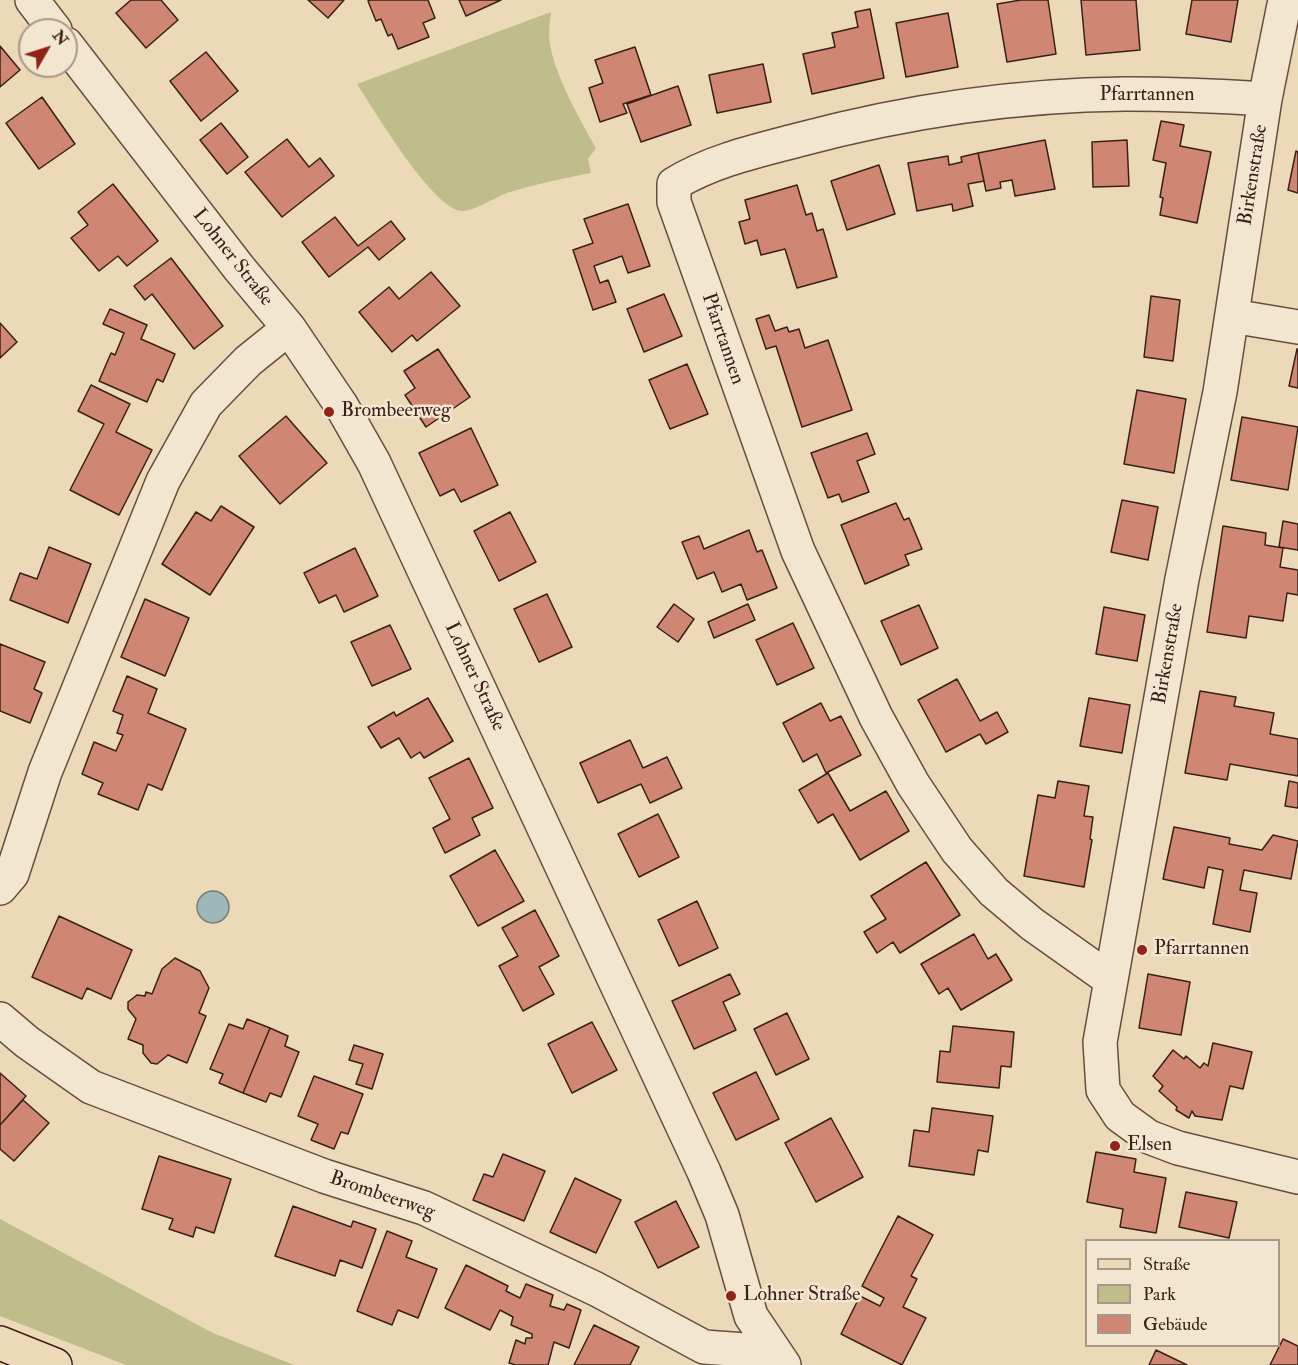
<!DOCTYPE html>
<html>
<head>
<meta charset="utf-8">
<style>
  body { margin:0 }
  #map { position:relative; width:1298px; height:1365px; overflow:hidden; background:#ecd9b8; font-family:"IM FELL Double Pica",serif }
  canvas { display:block }
  .legend { position:absolute; left:1085px; top:1239px; width:195px; height:108px; box-sizing:border-box; background:#f3e6d1; border:2px solid #a99787; margin:0; padding:8px 10px; list-style:none; font-size:18px; color:#3a2017 }
  .legend li { display:flex; align-items:center; gap:12px; height:30px }
  .legend b { width:30px; border:2px solid #a99787 }
  .north { position:absolute; left:18px; top:18px; width:60px; height:60px; box-sizing:border-box; background:#f3e6d1; border:2px solid #a99787; border-radius:50%; rotate:51deg; font-size:16px; font-weight:700; line-height:24px; text-align:center; color:#3a2017 }
  .north::after { content:''; display:block; margin:auto; width:21px; height:27px; background:#8f2418; clip-path:polygon(50% 0,100% 100%,50% 72%,0 100%) }
</style>
</head>
<body>
<div id="map">
<canvas width="1298" height="1365"></canvas>
<ul class="legend">
<li><b style="height:8px;background:#ecd9b8"></b>Straße</li>
<li><b style="height:16px;background:#bfbd89"></b>Park</li>
<li><b style="height:16px;background:#cf8773"></b>Gebäude</li>
</ul>
<div class="north">N</div>
</div>
<script>
const c = document.querySelector('canvas').getContext('2d');
c.lineJoin = 'round';
function fill(path, color) {
  c.fillStyle = color;
  c.fill(path, 'evenodd');
}
function strokePath(path, color, width, dash) {
  c.strokeStyle = color;
  c.lineWidth = width;
  c.lineCap = dash ? 'butt' : 'round';
  c.setLineDash(dash || []);
  c.stroke(path);
}
function write(font, color, halo, rows, align = 'center') {
  c.font = font + ' "IM FELL Double Pica",serif';
  c.lineWidth = 5;
  c.setLineDash([]);
  c.textBaseline = 'middle';
  c.strokeStyle = halo;
  c.fillStyle = color;
  for (const [text, x, y, turn = 0] of rows) {
    c.save();
    c.translate(x, y);
    c.rotate((+turn || 0) * Math.PI / 180);
    c.textAlign = isNaN(turn) ? turn : align;
    if (halo) c.strokeText(text, 0, 0);
    c.fillText(text, 0, 0);
    c.restore();
  }
}
fill(new Path2D(`
  M551 12C550 19 549 28 549 35 550 67 580 120 596 148L588 159 591 173C564 178 537 184 510 192 497 196 476 210 464 211 435 214 373 108 357 84Z
  M0 1219 213 1333 294 1365H126L0 1316Z`), '#bfbd89');
const water = new Path2D(`
  M197 907a16 16 0 1 1 32 0a16 16 0 1 1-32 0Z`);
fill(water, '#9cb8b9');
strokePath(water, '#757b78', 1.5);
const building = new Path2D(`
  M131 0H161L178 20 146 48 116 13Z
  M308 0H344L328 18Z
  M370 0H428L435 18 423 23 429 37 398 49 392 34 388 36 381 19 376 21 368 1Z
  M459 0H501L466 16Z
  M1021 0H1048L1056 54 1007 62 997 4Z
  M1081 0H1136L1140 50 1086 55Z
  M1192 0H1238L1231 42 1186 34Z
  M870 9 884 78 812 94 803 54 835 47 832 33 858 27 855 12Z
  M948 13 958 67 906 77 896 23Z
  M0 46 20 70 0 87Z
  M635 47 651 95 623 104 627 113 600 122 589 88 603 83 595 60Z
  M206 52 238 91 201 121 170 81Z
  M763 64 771 102 717 113 709 75Z
  M678 86 691 125 641 142 627 104Z
  M42 97 75 144 39 169 6 123Z
  M1161 121 1184 125 1180 146 1211 152 1197 223 1160 215 1163 198 1160 197 1166 163 1153 160Z
  M221 123 248 157 227 174 200 140Z
  M287 139 309 167 320 158 334 176 282 217 245 172Z
  M1045 140 1055 189 1015 196 1012 180 1000 182 1001 188 986 191 978 153Z
  M1127 140 1129 186 1093 187 1092 142Z
  M1296 151 1298 152V193L1288 190Z
  M978 153 984 181 968 184 973 206 953 211 952 204 917 211 908 163 948 156 949 165 962 162 961 157Z
  M879 165 895 214 847 230 831 181Z
  M113 184 158 241 127 266 118 256 99 271 71 238 88 225 78 212Z
  M797 185 806 215 812 213 817 231 823 229 837 277 797 288 785 249 761 255 757 240 745 244 739 222 750 219 745 200Z
  M628 204 650 266 628 273 622 256 594 266 600 283 608 280 616 302 593 310 573 250 593 243 584 219Z
  M335 217 358 246 391 221 405 239 379 260 368 247 329 277 302 242Z
  M171 258 223 326 194 349 152 294 145 300 134 286Z
  M431 272 460 306 417 341 412 335 392 352 359 312 389 287 399 299Z
  M664 294 682 336 644 352 627 309Z
  M1151 296 1180 300 1173 361 1144 357Z
  M110 309 147 325 141 339 175 354 163 382 157 379 147 402 99 381 111 353 115 355 124 333 103 324Z
  M769 315 775 331 787 327 789 332 799 329 805 348 828 340 852 410 802 427 776 346 766 349 756 319Z
  M0 323 17 342 0 358Z
  M438 349 470 397 426 427 405 395 415 388 404 371Z
  M1297 349H1298V388L1289 386Z
  M687 364 708 414 670 429 649 380Z
  M91 385 130 404 116 432 152 450 119 515 70 490 104 424 78 411Z
  M1137 390 1186 399 1174 473 1124 464Z
  M286 416 327 463 280 504 239 456Z
  M1242 417 1298 427 1288 490 1231 480Z
  M471 428 498 485 461 502 454 489 440 496 419 453Z
  M867 433 875 454 857 461 869 492 842 502 839 494 828 498 811 453Z
  M1122 500 1158 507 1148 560 1111 552Z
  M896 503 904 520 909 518 922 549 905 555 909 565 865 584 841 525Z
  M221 506 254 527 210 595 162 564 196 512 211 521Z
  M510 512 536 562 499 581 474 531Z
  M1283 521 1298 524V550L1279 547Z
  M1223 526 1266 533 1265 545 1283 548 1280 567 1298 570V595L1287 593 1283 621 1249 616 1246 638 1207 632Z
  M749 530 757 552 762 550 777 588 747 600 741 584 722 592 714 572 697 579 682 542 699 536 704 549Z
  M49 547 91 564 68 623 10 600 20 573 37 579Z
  M355 548 378 596 344 612 336 595 319 603 304 573Z
  M547 594 572 647 539 662 514 609Z
  M145 599 189 618 165 676 121 657Z
  M674 604 694 619 678 642 657 627Z
  M748 604 755 620 714 638 708 622Z
  M919 605 938 648 901 665 881 621Z
  M1104 607 1145 615 1137 661 1096 654Z
  M793 623 814 668 777 685 756 640Z
  M390 625 411 669 372 686 351 642Z
  M0 644 45 662 34 689 42 693 30 723 0 711Z
  M127 676 157 689 148 713 186 729 162 790 148 784 138 810 98 794 103 783 82 774 94 742 116 751 123 735 117 733 123 715 113 711Z
  M957 679 980 721 997 712 1008 732 986 744 980 734 946 752 918 700Z
  M1200 691 1236 697 1234 706 1274 713 1270 734 1298 739V776L1230 764 1227 780 1185 773Z
  M428 698 453 741 424 758 420 752 411 758 399 738 381 748 368 727 394 712 396 716Z
  M1089 698 1130 705 1122 753 1080 746Z
  M821 703 830 721 841 716 861 755 826 773 817 754 803 762 783 723Z
  M630 740 643 768 667 757 682 788 650 803 641 784 598 803 580 763Z
  M469 758 493 808 472 818 480 835 445 853 433 828 450 819 429 778Z
  M828 773 850 811 886 791 909 831 860 860 833 814 818 823 799 790Z
  M1058 781 1089 786 1084 816 1093 817 1090 839 1092 840 1084 887 1024 876 1038 795 1055 798Z
  M1289 781 1298 783V808L1285 806Z
  M658 814 679 857 639 877 618 834Z
  M1174 827 1230 838 1229 844 1262 850 1273 835 1298 841 1291 879 1244 870 1240 890 1257 893 1250 932 1213 924 1223 870 1208 867 1204 888 1163 879Z
  M495 850 524 901 478 926 450 876Z
  M926 862 960 915 900 953 893 942 877 953 864 932 886 919 871 896Z
  M697 901 718 948 679 966 658 920Z
  M535 910 559 956 539 967 554 994 523 1011 499 966 518 956 502 928Z
  M59 916 132 950 111 999 87 988 82 999 32 977Z
  M974 934 988 959 996 954 1012 980 961 1010 948 988 939 994 921 964Z
  M175 958 200 971 209 988 199 1013 206 1016 187 1063 168 1055 157 1064 151 1063 143 1053V1045L128 1039 136 1019 128 1009V1002L137 995 145 996 146 992 152 994 162 969Z
  M730 974 740 994 723 1002 736 1030 694 1049 672 1001Z
  M1148 974 1190 982 1181 1035 1139 1028Z
  M787 1013 809 1059 776 1075 754 1029Z
  M247 1019 270 1028 243 1093 219 1083 223 1074 210 1069 229 1024 243 1029Z
  M592 1022 617 1070 572 1093 548 1044Z
  M953 1026 1014 1032 1011 1067 1001 1066 999 1088 937 1082 940 1051 950 1052Z
  M270 1028 288 1036 285 1046 299 1052 281 1097 270 1093 266 1102 243 1093Z
  M1213 1043 1252 1052 1243 1089 1230 1086 1222 1120 1195 1116 1192 1111 1189 1118 1176 1110 1177 1107 1159 1091 1163 1086 1153 1076 1173 1050 1184 1059 1186 1056 1200 1068 1204 1063 1208 1066Z
  M354 1045 383 1054 372 1089 356 1084 363 1064 349 1060Z
  M756 1072 779 1119 736 1140 713 1093Z
  M0 1073 26 1096 0 1125Z
  M314 1076 363 1094 348 1134 341 1132 334 1149 311 1140 318 1124 298 1116Z
  M23 1100 49 1123 14 1161 0 1149V1125Z
  M932 1108 993 1116 988 1152 978 1150 974 1175 909 1166 914 1130 929 1132Z
  M831 1118 863 1177 816 1202 785 1143Z
  M1096 1152 1136 1159 1134 1172 1166 1178 1156 1233 1120 1227 1123 1209 1087 1202Z
  M503 1154 545 1171 524 1221 473 1200 484 1174 493 1177Z
  M159 1156 231 1179 214 1233 196 1227 193 1237 169 1229 173 1219 142 1209Z
  M575 1178 621 1200 596 1253 550 1232Z
  M1186 1192 1237 1202 1229 1238 1179 1227Z
  M676 1201 699 1247 658 1268 635 1222Z
  M293 1206 351 1227 353 1221 376 1229 362 1268 340 1260 335 1276 275 1256Z
  M898 1216 933 1235 911 1276 917 1279 903 1307 926 1318 902 1365 841 1334 860 1296 880 1306 884 1298 862 1286Z
  M387 1231 412 1241 406 1257 437 1269 418 1318 398 1310 392 1325 357 1311Z
  M466 1265 508 1286 506 1291 520 1298 526 1284 553 1295 550 1306 564 1310 567 1304 581 1310 569 1348 554 1342 548 1365H516L509 1363 516 1340 525 1344 526 1338H532V1334L511 1325 513 1317 500 1310 490 1330 445 1308Z
  M594 1325 639 1347 630 1365H574Z
  M1283 1339 1298 1346V1365H1270Z
  M1156 1350 1187 1365H1149Z`);
fill(building, '#cf8773');
strokePath(building, '#3a2017', 1.5);
const minor = new Path2D(`
  M32 0 55 30
  M1285 0 1265 99 1220 392 1182 579 1100 1042 1103 1090 1120 1116 1149 1137 1178 1148 1298 1177
  M66 44 239 268 289 328 341 405 374 463 704 1172 722 1215 751 1316 784 1365
  M1232 316 1298 327
  M0 888 12 874 45 772 163 481 206 404 248 361 289 328
  M1111 980 1032 924 994 892 957 850 913 784 876 717 798 551 674 202V184C711 161 756 151 798 140 903 112 1016 95 1125 94 1172 94 1219 96 1265 99
  M0 1019 27 1042 91 1087 324 1176 424 1208 596 1289 704 1347 745 1350H772`);
const major = new Path2D(`
  M0 1343 55 1365`);
strokePath(minor, '#664e3f', 36);
strokePath(major, '#3a2017', 36);
strokePath(minor, '#f3e6d1', 33);
strokePath(major, '#ecd9b8', 33);
for (const [x, y, r, color] of [
  [329,412,6,"#8f2418"],
  [1142,950,6,"#8f2418"],
  [1115,1146,6,"#8f2418"],
  [731,1296,6,"#8f2418"]
]) {
  const dot = new Path2D();
  dot.arc(x, y, r, 0, 2 * Math.PI);
  c.fillStyle = color;
  c.fill(dot);
  strokePath(dot, '#f3e6d1', 2);
}
write('20px', '#3a2017', '#f3e6d1', [
  ["Pfarrtannen",1147,96],
  ["Birkenstraße",1254,175,-81],
  ["Lohner Straße",232,258,52],
  ["Pfarrtannen",722,339,71],
  ["Birkenstraße",1169,654,-80],
  ["Lohner Straße",474,677,65],
  ["Brombeerweg",382,1196,19]
]);
write('20px', '#3a2017', '#f3e6d1', [
  ["Brombeerweg",341,412],
  ["Pfarrtannen",1154,950],
  ["Elsen",1127,1146],
  ["Lohner Straße",743,1296]
], 'left');
</script>
</body>
</html>
